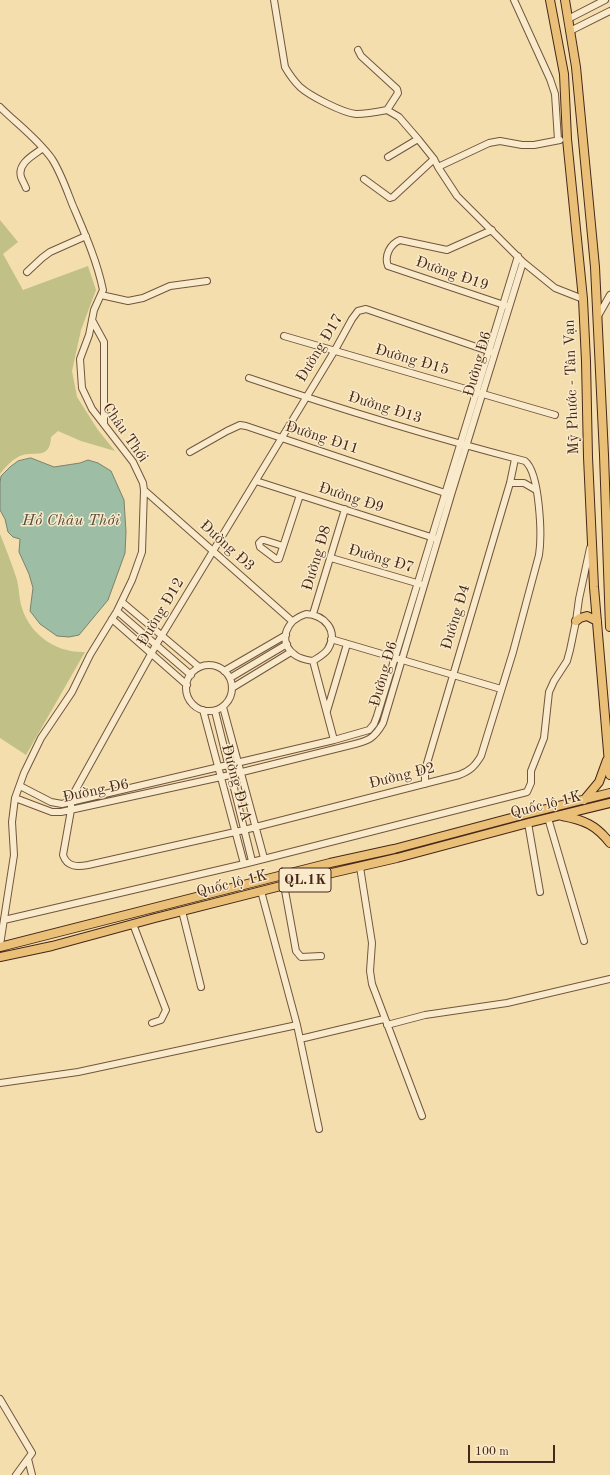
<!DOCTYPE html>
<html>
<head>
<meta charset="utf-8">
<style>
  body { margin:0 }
  #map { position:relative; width:610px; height:1475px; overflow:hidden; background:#f4deae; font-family:"Old Standard TT",serif }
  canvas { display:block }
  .scale { position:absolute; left:468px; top:1445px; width:87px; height:18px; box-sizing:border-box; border:2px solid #472719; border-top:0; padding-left:5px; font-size:12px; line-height:14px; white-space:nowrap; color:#472719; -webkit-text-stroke:3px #f8eaca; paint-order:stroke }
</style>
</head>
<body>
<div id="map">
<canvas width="610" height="1475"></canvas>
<div class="scale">100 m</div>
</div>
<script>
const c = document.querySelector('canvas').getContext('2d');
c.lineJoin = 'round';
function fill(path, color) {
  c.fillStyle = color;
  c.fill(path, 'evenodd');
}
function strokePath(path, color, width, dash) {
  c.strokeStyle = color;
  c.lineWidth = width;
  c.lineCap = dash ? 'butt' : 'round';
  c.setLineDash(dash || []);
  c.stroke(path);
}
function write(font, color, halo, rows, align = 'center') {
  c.font = font + ' "Old Standard TT",serif';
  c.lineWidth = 3;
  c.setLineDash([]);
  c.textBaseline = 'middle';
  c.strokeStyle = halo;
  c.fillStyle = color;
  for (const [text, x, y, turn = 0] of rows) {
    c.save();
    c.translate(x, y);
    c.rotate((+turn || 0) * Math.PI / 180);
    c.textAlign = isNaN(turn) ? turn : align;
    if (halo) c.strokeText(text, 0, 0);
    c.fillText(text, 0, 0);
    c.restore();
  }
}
fill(new Path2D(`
  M0 220 18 242 3 254 23 290 88 266 96 290 81 330 72 371 77 397 98 430 115 451 81 441 58 431 51 437C50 462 33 449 18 457 11 461 5 467 0 474Z
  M0 534C6 549 12 564 17 580 19 588 19 597 21 605 29 634 55 653 85 652L26 755 0 738Z`), '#c0c087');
const water = new Path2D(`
  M31 458 54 467 80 463 88 460 98 463 111 471 124 500 126 532 125 553 108 600 79 635 69 637 57 636 40 624 30 611 33 588 29 574 19 552 20 539 13 537 8 532 5 519 0 510V483L1 476 10 467 18 461Z`);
fill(water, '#9dbda5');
strokePath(water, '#7b816d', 1);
const minor = new Path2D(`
  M274 0 285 67C289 74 294 81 300 87 310 96 343 113 356 114 367 114 377 112 387 110L398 93 397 89 361 56 358 50
  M514 0 550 79 555 94 558 140
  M568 19 605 0
  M570 31 610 11
  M0 107C17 124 37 138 52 159 61 173 67 191 73 206 85 234 97 261 103 290L94 310 89 335 80 359 82 388 92 409 133 462 143 483 144 490 142 552 132 580 117 611 90 655 72 692 41 738 24 773 15 798 12 822 14 855 0 945
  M387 110 399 117 418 139
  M388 157 418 139 434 159 438 167 457 196 523 262 555 288 583 299
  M438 167 489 143 500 141 522 145H534L560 140
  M364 179 390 198 393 197 434 159
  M26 188C25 185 22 180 21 177 17 163 34 155 43 148
  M492 230 447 250 400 240C390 244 384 256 388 266L507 306
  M27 272 42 258 50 252 86 236
  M101 295 128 301 143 298 170 286 207 281
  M598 316 610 295
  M92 320 104 342V424
  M284 336 555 415
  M249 378C340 409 432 437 525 461 540 473 542 536 539 555L513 652 481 756C475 766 470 771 459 775L244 830 88 865C77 867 67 867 63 855L71 810V803L75 791 156 645 335 350 352 319 358 311 366 309 494 353
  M190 452 227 431 240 425 246 426 448 494
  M256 481 434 538
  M510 483H524L536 490
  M144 490 292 621
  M283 546 264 540H262L259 543 260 547 276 559H279L300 495
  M331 558 420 584
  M122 602 199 667
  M117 611 191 675
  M306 614C324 615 339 630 328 649 325 654 319 657 313 661 307 660 300 659 295 655 277 642 286 620 306 614Z
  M313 614 345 509
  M112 619 187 685
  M331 639 501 689
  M313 661 334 740
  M186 688a23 23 0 1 1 46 0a23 23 0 1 1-46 0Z
  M224 671 286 635
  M230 678 287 644
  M232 688 291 652
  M223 707 264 858
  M203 710 244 864
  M215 711 252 861
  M327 711 347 644
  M425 784V770L510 483 515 459
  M20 786 51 802 62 804 334 740 369 730 374 724 377 716 518 256
  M15 798 52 812H61L230 775 351 745C368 741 374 739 383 723L451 495 523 262
  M548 818 584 941
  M528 823 540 892
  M360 867 372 943 370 971 372 984 422 1116
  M284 885 296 951 301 957 321 956
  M261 891 297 1025 319 1129
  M182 911 201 987
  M4 920 244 864 527 792 531 783V771L544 738 549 692 554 681 567 661 570 650 576 621 579 599 590 548
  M133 924 166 1010 161 1020 152 1023
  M387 1025 425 1015 507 1003 610 979
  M300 1039 384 1019
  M0 1083 78 1072 297 1025
  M0 1399 32 1453 16 1475
  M28 1459 32 1475`);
const major = new Path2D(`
  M550 0 564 74 567 139 583 299 586 361 588 457 594 587 610 775
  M565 0 576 67 595 267 604 455 610 627
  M576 621 580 618 587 616 597 621
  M584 800 599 782 607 760
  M562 816C584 820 596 825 610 843
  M0 947 330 863 394 849 526 814 610 793
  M0 957 52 946 155 918 332 873 397 858 528 823 610 803`);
strokePath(minor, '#72553e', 8);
strokePath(major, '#472719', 10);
strokePath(minor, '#f8eaca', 6);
strokePath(major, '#eabf77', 8);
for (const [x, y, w] of [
  [305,880,52]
]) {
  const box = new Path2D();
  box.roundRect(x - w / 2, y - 12, w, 24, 3);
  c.fillStyle = '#f8eaca';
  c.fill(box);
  strokePath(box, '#472719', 1);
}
write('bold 14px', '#472719', null, [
  ["QL.1K",305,880]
]);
write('15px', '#472719', '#f8eaca', [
  ["Đường Đ19",452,274,19],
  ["Đường Đ17",320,348,-59],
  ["Đường Đ15",412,360,16],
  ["Đường Đ6",478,364,-74],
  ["Mỹ Phước - Tân Vạn",572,387,-92],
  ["Đường Đ13",385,408,17],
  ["Châu Thới",125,433,55],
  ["Đường Đ11",322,438,18],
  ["Đường Đ9",351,498,18],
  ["Đường Đ3",227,546,42],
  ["Đường Đ8",317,558,-73],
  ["Đường Đ7",381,559,16],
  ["Đường Đ12",161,612,-59],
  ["Đường Đ4",456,617,-73],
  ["Đường Đ6",384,674,-74],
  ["Đường Đ2",402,776,-14],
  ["Đường Đ1A",236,783,75],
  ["Đường Đ6",96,791,-12],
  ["Quốc lộ 1K",546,805,-14],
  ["Quốc lộ 1K",232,884,-14]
]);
write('italic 16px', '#5c4c3c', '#f8eaca', [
  ["Hồ Châu Thới",71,521]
]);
</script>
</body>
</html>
